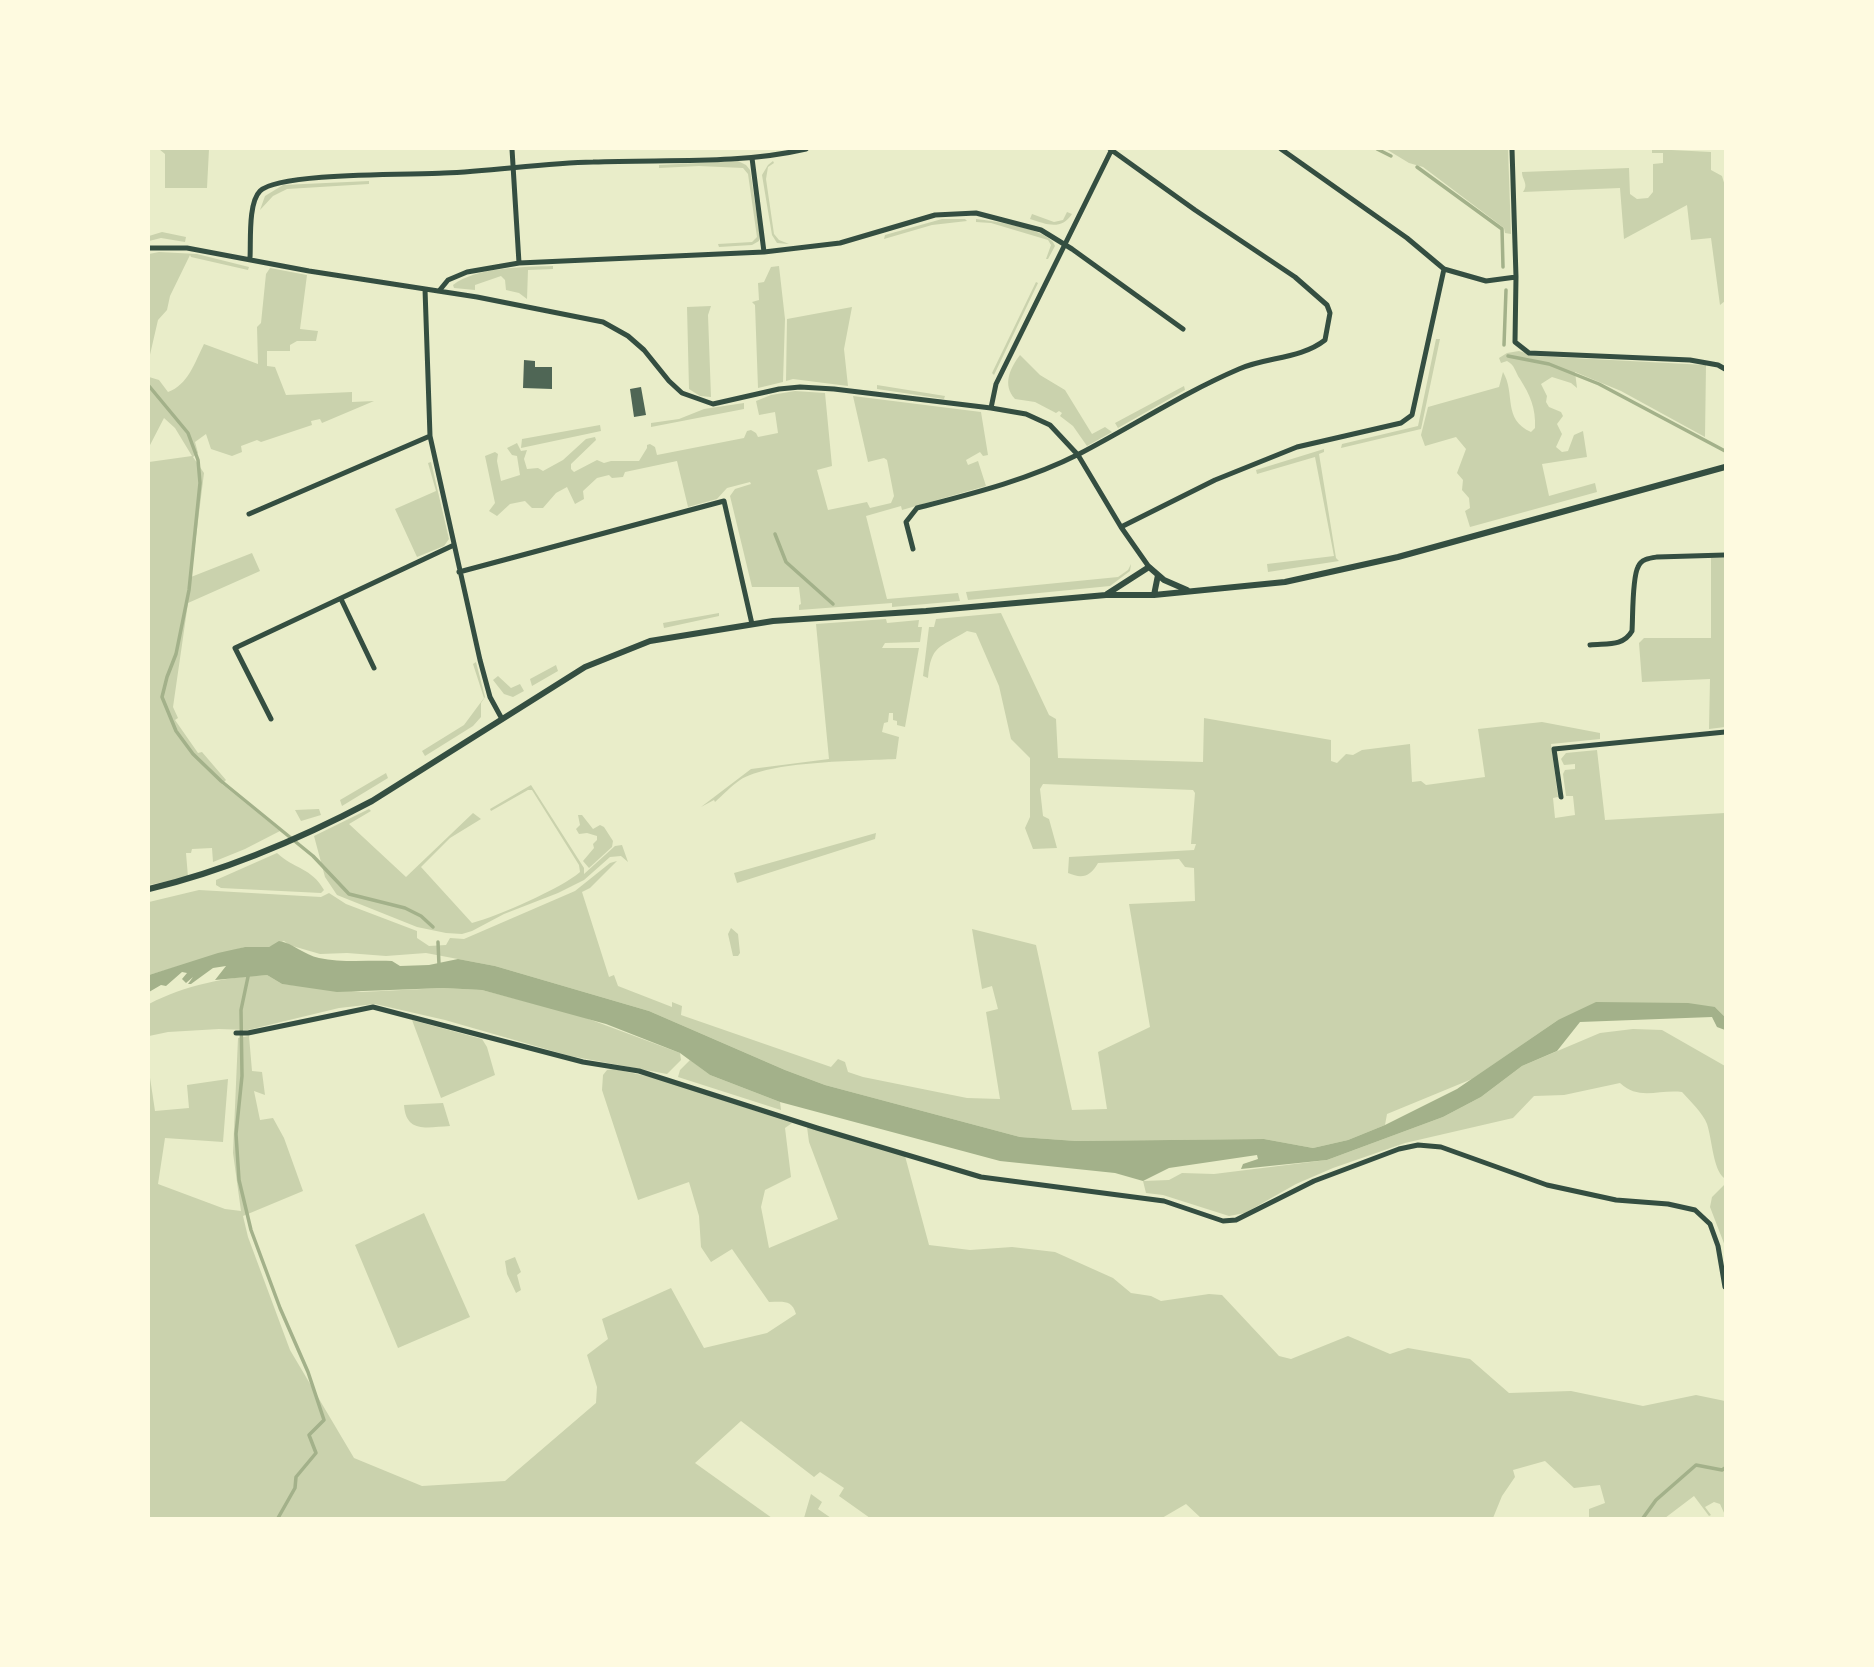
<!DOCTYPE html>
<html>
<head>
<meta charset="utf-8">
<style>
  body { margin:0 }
  #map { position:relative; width:1874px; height:1667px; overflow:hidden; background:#e9edc9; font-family:"Public Sans",sans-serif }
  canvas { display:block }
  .frame { position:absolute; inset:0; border:150px solid #fefae0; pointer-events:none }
</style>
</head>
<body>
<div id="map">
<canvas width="1874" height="1667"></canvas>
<div class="frame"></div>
</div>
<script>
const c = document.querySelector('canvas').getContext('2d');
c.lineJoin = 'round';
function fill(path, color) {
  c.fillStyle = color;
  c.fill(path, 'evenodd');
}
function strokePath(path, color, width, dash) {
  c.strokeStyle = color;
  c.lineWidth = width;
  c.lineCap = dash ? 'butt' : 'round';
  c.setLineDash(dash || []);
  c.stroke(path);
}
fill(new Path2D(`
  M159 149H209L207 188H165V154Z
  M1386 149H1508L1511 234 1505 233 1504 228 1423 167 1409 163Z
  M1652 149 1711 152V170L1722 176 1725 186V301L1720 305 1711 238 1691 240 1687 205 1624 239 1620 188 1523 192C1529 184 1522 180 1522 172L1629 168 1630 194 1637 199 1648 198 1653 192V164L1663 163V153H1652Z
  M738 161 746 165 750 170 760 235 759 241 752 245 719 247 718 244 752 242 757 237 748 174 743 168 699 166 659 168V165Z
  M773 161 774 163 768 167 766 179 774 234 779 240 789 244 777 243 772 235 762 175 768 165Z
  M369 181V184L287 189 273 196 260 210 265 196 283 185Z
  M1067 212 1072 214C1061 231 1046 224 1030 219L1032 214 1054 222 1063 220Z
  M942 219H965L967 221 932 225 884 239 885 235Z
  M976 219C995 221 1041 228 1053 242L1055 246 1048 259H1046L1051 245 1048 240 991 223 976 222Z
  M162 232 186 237 185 242 161 238 149 241V236Z
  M159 252 197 254 249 267 248 270 191 257 190 255 170 296 167 310 158 320 149 359V254Z
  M553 266V269L528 270 527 299 519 293 506 290 505 280 501 276 475 285V290L454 288 453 285C476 267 524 267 553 266Z
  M779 266 785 319 783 382 758 388 755 305 752 302 759 300 758 283 764 282 771 267Z
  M270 268 307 275 300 329 318 331 316 341H297L290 345V351H267V366L275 367 286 395 352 392V402L374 401 322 423 320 419 311 421 312 425 261 442 257 440 241 446 242 452 232 456 211 449 206 434 195 442 198 453 193 457 204 473 191 577 252 553 260 571 188 603 173 707 178 718 175 720 198 753 202 752 226 780 222 784 280 831 245 849 213 862 212 848 192 849 191 853H186L188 877 149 885V462L192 456 175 428 164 418 149 447V377L159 380 168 392C188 385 195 362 204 344L258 364 257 327 261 323 266 274Z
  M1036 282 1038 283 994 375 992 373Z
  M711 306 708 315 711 397 700 396 689 389 687 307Z
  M852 307 844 349 848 386 793 379 786 381 787 319Z
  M1436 339H1440L1421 429 1341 448 1342 444 1418 426Z
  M1519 351 1535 356 1706 365 1705 437 1621 391 1575 372 1577 388 1571 383 1552 377 1541 384 1547 396 1546 402 1549 407 1561 412 1563 416 1557 424 1562 434 1556 447 1562 452 1568 451 1574 435 1583 431 1587 457 1542 464 1549 496 1595 483 1597 492 1470 527 1465 511 1470 508 1469 498 1462 490 1463 480 1457 473 1466 449 1456 437 1425 446 1421 435 1428 407 1499 387 1503 372C1516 394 1502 419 1531 432L1535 428C1536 408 1530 395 1520 379 1515 372 1515 365 1507 361L1501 363 1499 358 1507 353Z
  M1020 355 1040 375 1065 390 1092 434 1105 427 1112 432 1087 446 1073 426 1060 416 1062 413 1059 411 1056 413 1035 402 1015 399C1002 385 1010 368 1020 355Z
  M877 385 945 396 944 399 877 389Z
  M1184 386 1185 390 1118 428 1115 423Z
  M795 391 825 393 832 466 817 470 828 510 867 502 870 508 891 503 894 496 887 460 884 458 868 462 853 396 981 412 988 455 983 456 980 452 966 460 968 465 978 461 986 486 902 510 901 506 866 516 887 599 958 593 960 601 892 607V603L799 610V605L801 604 799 587H752L730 496 735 489 751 484 750 482 727 488 717 499 688 507 677 461 625 472 623 477 612 478 609 475 597 478 583 491 584 499 575 504 567 487 556 493 543 508H532L525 501 510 504 497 516 489 511 495 503 485 456 495 452 498 454 497 461 501 481 520 475 517 456 512 455 507 448 517 443 521 451 527 450 524 459 527 469 538 468 543 471 563 460 586 439 595 437 596 440 571 464V469L574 472 597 460 604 463 611 461H639L647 448V445L650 444 655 447 657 455 744 438 747 431 751 430 756 433 758 437 778 433 775 412 759 415 756 401 771 395Z
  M744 403V409L651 427V423L679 419 704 409Z
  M600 425 601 431 521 448 522 439Z
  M1324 449V452L1319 454 1336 558 1339 561 1268 572 1267 564 1334 556 1315 457 1257 474 1256 470Z
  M431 462 449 539 444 546 417 557 395 509 436 491 428 463Z
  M1711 558H1725V727L1709 729 1710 679 1642 682 1639 643 1644 638H1711Z
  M1131 564 1130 571 1110 586 968 600 966 592 1118 577 1128 570Z
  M719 613V616L664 628 663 623Z
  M1001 613 1049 715 1056 719 1058 758 1203 762 1204 718 1331 740V761L1337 763 1346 754 1353 755 1362 750 1410 744 1412 782 1421 781 1426 785 1485 777 1478 729 1542 722 1600 733V739L1551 744 1558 797 1553 798 1555 818 1575 815 1573 796H1566L1563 774 1565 770 1575 769V764L1564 765 1561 759 1566 753 1597 750 1605 820 1725 813V738V1017L1715 1007 1558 1020 1472 1079 1387 1114 1385 1125 1348 1140 1313 1148 1264 1139 1076 1141 1020 1137 825 1085 785 1070 649 1011 495 966 426 953 386 956 347 953 320 954 289 945 284 941 269 947H245L149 975V902L199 890 321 897 329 893 346 904 417 931V938L429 946 446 945 450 938 464 939 575 891 610 863 617 861 590 888 582 892 609 977 614 975 618 986 672 1007V1002L682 1006 681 1015 831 1067 838 1059 845 1062 848 1072 863 1077 967 1098 1000 1099 986 1012 998 1009 992 986 982 989 972 929 1036 945 1072 1110 1107 1109 1098 1052 1150 1027 1129 904 1195 901 1194 868 1185 867 1179 859 1098 863C1090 877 1082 879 1068 873L1069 857 1194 850 1196 844H1191L1195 793 1193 790 1043 784 1040 789 1043 816 1049 819 1057 848 1033 849 1025 828 1030 817V758L1011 739 999 686 976 633 967 631C939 648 931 645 928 678L923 676 929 627H934L936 619Z
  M886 619 887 623 919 620 918 627H922L920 642 885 643 882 648H919L905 727 897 725V721L893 720V713H889L888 722 884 723 882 732 899 737 896 759C858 761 769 761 740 780 731 786 723 795 715 802L714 800 701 807 751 769 829 759 816 624Z
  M476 662 485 697 481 703V717L473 726 425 756 422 751 464 725 484 698 473 664Z
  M556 665 558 671 532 686 530 679Z
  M498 676 511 688 520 684 524 691 513 697 504 694 493 680Z
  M386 773 388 778 342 806 340 800Z
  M531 785 584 868V874L615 846 622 845 628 862 621 856 610 857 584 880 558 893 504 914 472 931 462 934 446 933 417 927 337 895 325 877 314 836 369 809 371 811 349 824 406 877 473 813 481 819 450 838 421 867 472 923C496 917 562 888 580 872L579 865 532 790H528L491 811 490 809Z
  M319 809 321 815 301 821 295 810Z
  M578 815H582L593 829 600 825 604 827 613 841 612 847 589 868 583 861 594 848 593 844 597 840V836L587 833 579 834 576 829 580 825Z
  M876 833 875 839 737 883 734 873Z
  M277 853C294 869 312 868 324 890L321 893 221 888 216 885V880Z
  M731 928 738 934 740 953 738 956H733L728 934Z
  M267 975 282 984 361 992 443 988 482 990 578 1015 680 1053 681 1060 667 1074 570 1056 445 1020 375 1004 339 1008 248 1030 219 1029 168 1032 149 1036V1004C185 985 226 977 267 975Z
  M412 1020 482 1039 487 1047 495 1075 441 1098Z
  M1633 1029 1662 1030 1725 1066 1724 1178C1713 1169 1712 1139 1707 1124 1703 1113 1690 1101 1682 1092 1659 1089 1639 1101 1620 1083L1564 1095 1534 1096 1513 1118 1405 1143 1333 1168 1296 1184 1245 1213 1229 1216 1163 1195 1146 1193 1143 1181 1169 1180 1182 1173 1214 1174 1327 1160 1443 1117 1481 1097 1522 1066 1600 1033Z
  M249 1036 252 1071 262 1072 265 1095 254 1091 260 1120 273 1118 284 1138 303 1191 243 1216 248 1237 290 1350 354 1458 422 1486 505 1481 596 1403 597 1387 587 1355 608 1339 602 1319 671 1288 704 1348 767 1333 796 1314C792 1299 782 1302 769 1302L732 1249 711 1262 701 1247 699 1216 689 1182 638 1200 602 1090 603 1075 607 1070 614 1069 660 1079 792 1123 785 1128 791 1177 765 1190 761 1207 769 1248 838 1219 809 1142 807 1127 905 1156 929 1245 970 1250 1012 1247 1055 1252 1113 1278 1131 1293 1151 1296 1161 1301 1209 1294 1222 1295 1279 1356 1291 1359 1348 1336 1390 1354 1408 1348 1470 1359 1509 1393 1571 1391 1643 1406 1696 1395 1725 1401V1515L1720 1504 1714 1502 1705 1507 1711 1515 1709 1516 1694 1496 1665 1518H1589V1509L1605 1503 1600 1485 1574 1488 1545 1461 1513 1470 1515 1477 1502 1496 1493 1518H1201L1186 1504 1162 1518H870L839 1496 844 1488 820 1472 814 1477 741 1421 695 1463 772 1518H149V1071L155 1111 189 1108 187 1085 228 1079 223 1142 165 1138 158 1184 225 1209 241 1211 233 1153 238 1038Z
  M690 1060 710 1075 780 1102 781 1110 678 1077 680 1070Z
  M443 1103 450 1126C428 1127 406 1134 404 1105Z
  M1725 1184V1246L1710 1207 1712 1197Z
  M424 1213 470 1317 398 1348 355 1245Z
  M515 1257 521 1272 517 1275 521 1290 516 1293 507 1274 505 1261Z
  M811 1494 822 1502 818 1509 831 1518H804Z`), '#cad2ad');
fill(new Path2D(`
  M279 941C293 943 304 955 319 958 342 963 369 960 392 961L400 966 429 965 458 959 495 966 649 1011 785 1070 825 1085 1020 1137 1076 1141 1264 1139 1313 1148 1348 1140 1385 1125 1457 1089 1558 1020 1596 1002 1688 1003 1715 1007 1725 1017V1030L1717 1027 1712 1017 1580 1022 1557 1051 1522 1066 1481 1097 1443 1117 1327 1160 1241 1169 1243 1164 1258 1159 1257 1155 1169 1168 1143 1181 1115 1173 1000 1161 780 1102 710 1075 680 1053 606 1024 482 990 443 988 337 992 282 984 267 975 215 980 226 966 213 968 191 984H188L193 977 186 983 182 979 187 973 182 972 166 986 161 985 149 992V975L218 953 245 947H269Z`), '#a3b18a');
strokePath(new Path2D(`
  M1377 149 1391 156
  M1417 167 1502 229 1503 267
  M1504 345 1506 290
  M1508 356 1549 364 1599 384 1725 451
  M149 386 188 433 198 460 200 483 189 590 176 654 167 677 162 697 176 731 193 754 221 781 313 856 349 894 405 908 421 916 433 927
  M775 534 786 562 833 604
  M438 942 439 965
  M249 972 241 1010 242 1076 236 1134 239 1180 251 1230 280 1308 308 1372 324 1420 309 1435 316 1453 296 1477 295 1488 278 1518
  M1643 1518 1656 1500 1696 1465 1722 1470 1725 1468`), '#a3b18a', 3.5);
fill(new Path2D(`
  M524 360 535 361V367H552V389L523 388Z
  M641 387 646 415 634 417 630 389Z`), '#4f6655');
strokePath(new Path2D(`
  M512 149 519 263
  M1512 149 1516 277 1515 342 1529 353 1690 360 1718 365 1725 369
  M752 158 764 252
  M149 248H187L309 271 477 297 603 322 628 336 644 350 669 381 682 393 713 404 779 389 800 387 834 389 991 408 1026 414 1050 425 1078 455 1121 527 1149 567
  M250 258C251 241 248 203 260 191 279 172 412 175 444 173 494 171 543 163 593 162 663 159 737 165 806 149
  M1444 269 1486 281 1516 277
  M425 289 430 436 480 660 490 697 502 719
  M439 291 448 280 467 272 519 263 764 252 840 243 935 215 976 213 1041 230 1072 249 1183 329
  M991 408 996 384 1112 149
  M249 514 430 436
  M1121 527 1215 480 1297 447 1401 423 1412 415 1444 269 1407 238 1281 149
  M913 549 906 522 917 508C971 494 1028 480 1079 454 1133 426 1183 393 1239 369 1266 357 1301 359 1325 340L1330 313 1327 305 1295 277 1195 210 1110 149
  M459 572 724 501 752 624
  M341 599 374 668
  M1590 645C1606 643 1623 647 1632 631 1633 617 1632 578 1638 567 1641 559 1650 558 1657 557L1725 555
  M271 719 235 648 454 545
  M1561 797 1554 749 1725 732
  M236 1033H248L373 1007 583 1062 639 1071 817 1128 981 1177 1164 1201 1223 1221 1236 1220 1314 1181 1399 1149 1418 1145 1441 1147 1547 1185 1616 1200 1668 1204 1695 1210 1710 1224 1718 1246 1725 1287`), '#344e41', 5);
strokePath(new Path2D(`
  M1107 594 1149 567 1164 580 1187 590
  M1154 595 1158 575
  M149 889C225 871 302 838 372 801L585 667 650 641 773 621 926 611 1106 595H1154L1285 582 1398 557 1725 467`), '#344e41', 6);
</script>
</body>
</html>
